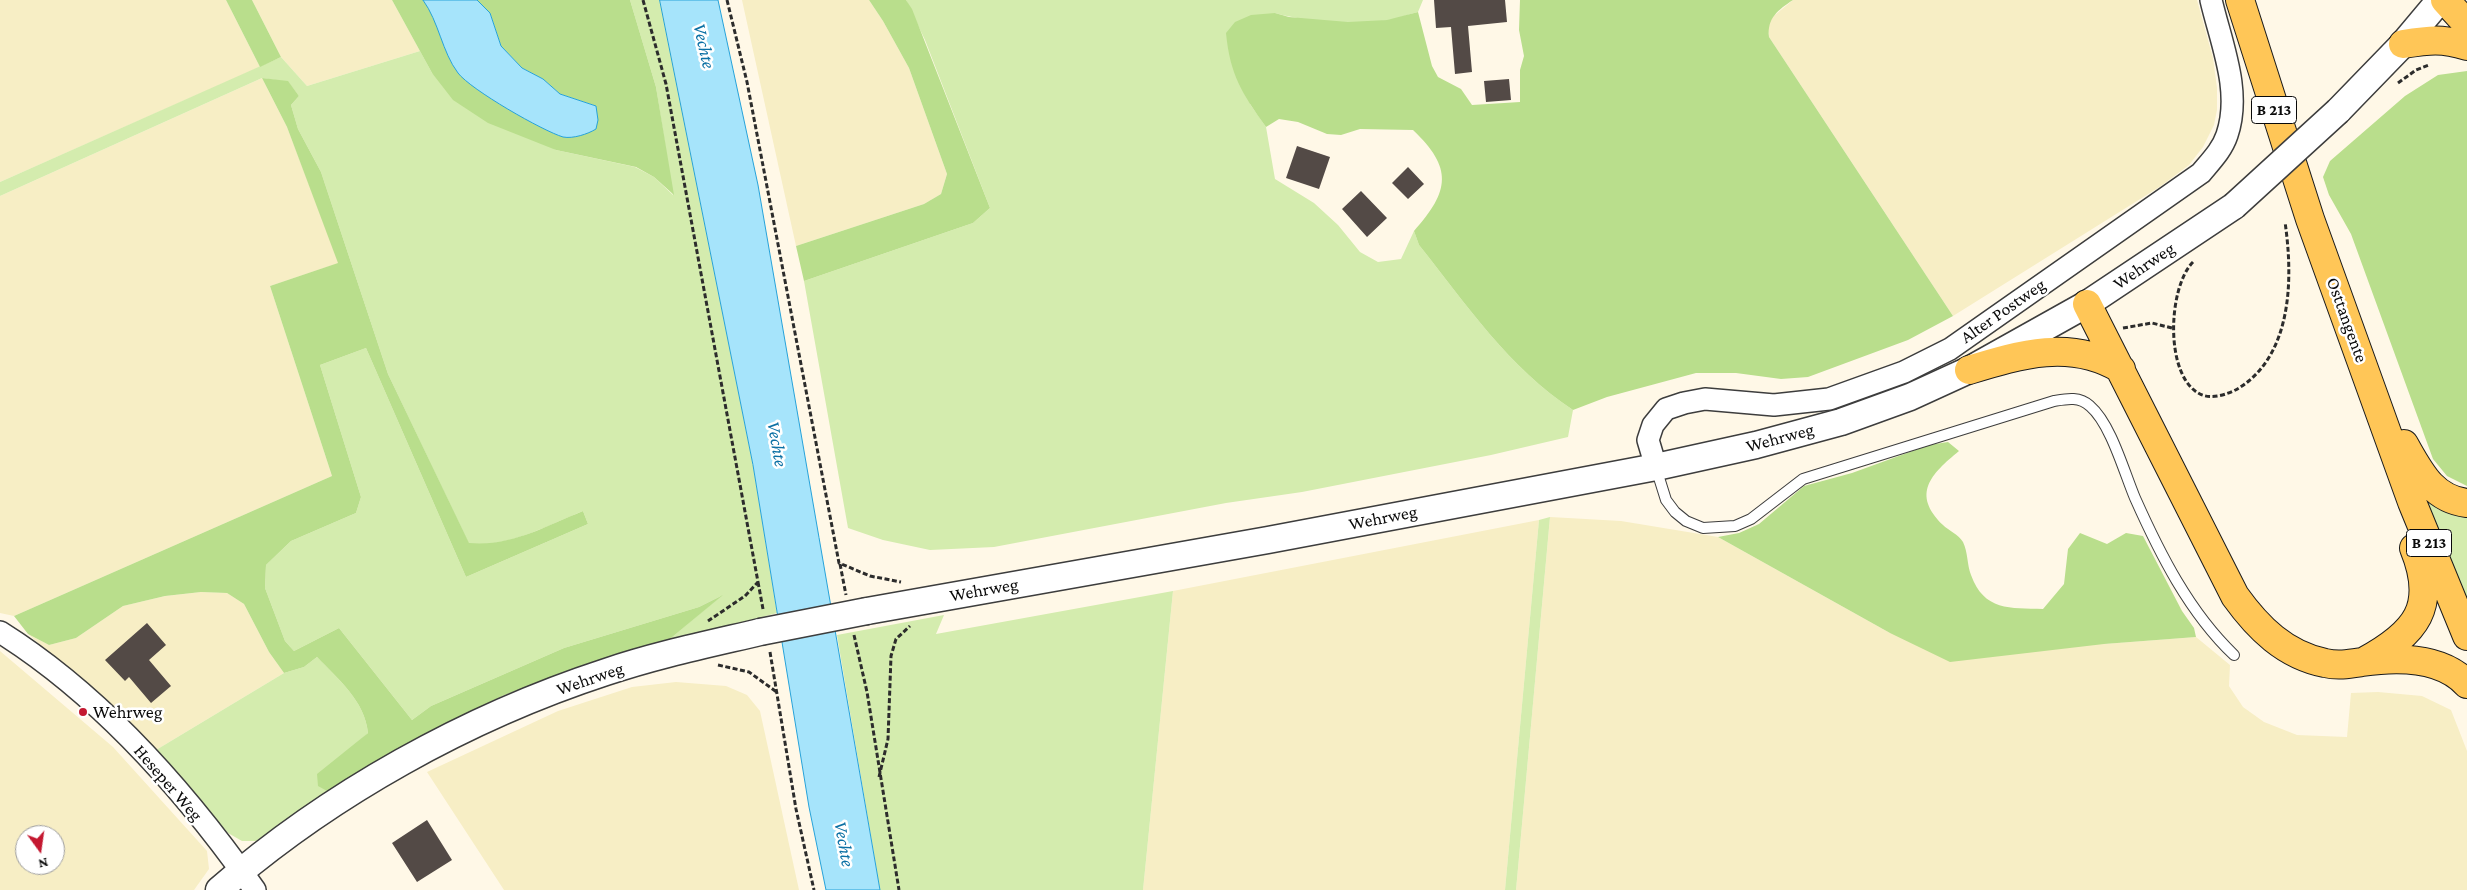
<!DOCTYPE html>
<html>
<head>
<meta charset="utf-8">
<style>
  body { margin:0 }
  #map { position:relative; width:2467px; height:890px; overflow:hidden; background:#fff8e7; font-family:"Crimson Pro",serif }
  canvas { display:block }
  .north { position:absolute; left:15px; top:825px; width:50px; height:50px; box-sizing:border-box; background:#fff; border:1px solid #9d9d9d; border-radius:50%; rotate:166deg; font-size:14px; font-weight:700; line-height:20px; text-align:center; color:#0a0a0a }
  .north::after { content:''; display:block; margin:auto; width:18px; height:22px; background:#c41830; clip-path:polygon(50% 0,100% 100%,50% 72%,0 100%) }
</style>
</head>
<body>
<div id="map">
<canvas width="2467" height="890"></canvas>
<div class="north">N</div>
</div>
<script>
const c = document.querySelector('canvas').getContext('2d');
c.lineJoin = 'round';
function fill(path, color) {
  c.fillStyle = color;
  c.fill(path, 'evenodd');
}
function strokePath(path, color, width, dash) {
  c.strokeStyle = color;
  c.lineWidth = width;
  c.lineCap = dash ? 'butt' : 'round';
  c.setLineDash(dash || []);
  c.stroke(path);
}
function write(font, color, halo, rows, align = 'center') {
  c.font = font + ' "Crimson Pro",serif';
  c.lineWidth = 5;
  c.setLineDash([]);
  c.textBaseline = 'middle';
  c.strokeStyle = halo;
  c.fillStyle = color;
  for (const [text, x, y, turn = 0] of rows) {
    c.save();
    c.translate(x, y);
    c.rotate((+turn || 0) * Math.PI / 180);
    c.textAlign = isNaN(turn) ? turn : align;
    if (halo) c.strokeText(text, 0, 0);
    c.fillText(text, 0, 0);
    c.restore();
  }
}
fill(new Path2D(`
  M0 0H226L260 67 0 182Z
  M252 0H392L420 51 307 86 281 57Z
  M742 0H869L883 21 909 68 947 174 941 194 924 204 796 246Z
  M1793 0H2197L2213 58 2217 88V110L2214 125 2203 147 2189 165 2161 186 1953 316 1769 37 1768 26 1770 19Z
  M262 78 287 127 339 263 270 286 332 476 14 616 0 613V196Z
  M1550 517 1621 521 1718 537 1890 633 2104 644 2196 637 2230 665 2229 686 2243 707 2264 722 2297 735 2347 737 2351 693 2378 692 2422 696 2451 710 2467 751V890H1516Z
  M1539 520 1505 890H1143L1173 591Z
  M201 592 227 593 244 604 269 652 284 673 156 750 28 634 49 645 76 638 123 606 165 596Z
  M0 651 113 747 207 851 209 869 194 890H0ZM25 835H55V865H25Z
  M676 682 726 686 747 695 760 711 799 890H504L427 772 558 711 632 687Z`), '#f7eec5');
fill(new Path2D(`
  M630 0H660L753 465 777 613 665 643 721 596 699 607 564 648 431 706 412 720 339 628 294 651 285 641 265 588 266 565 291 541 356 513 361 497 320 365 366 348 466 577 588 524 583 511C546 526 510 547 469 544L388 374 321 172 298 129 291 105 299 96 288 82 262 78 0 196V182L281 57 307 86 420 51 432 73 556 150 635 167 654 177 673 195 656 87Z
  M906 0H1423L1418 12C1408 14 1398 19 1388 20 1356 26 1306 22 1275 13L1250 104 1266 127 1275 179 1314 203 1338 225 1360 252 1378 262 1401 259 1414 231 1419 245C1466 304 1509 368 1573 410L1568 437 1491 455 1302 492 1226 503 994 547 930 550 883 540 848 528 804 281 973 223 990 208 925 40Z
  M2429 502 2467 510V602L2428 505Z
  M1550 517 1516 890H1505L1539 520Z
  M1173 591 1143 890H880L837 635 944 615 936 634Z
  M317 657C338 679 365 701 368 733L352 748 329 792 256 841H242L228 833 156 750 284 673 304 667Z`), '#d4ecae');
fill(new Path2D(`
  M226 0H252L281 57 260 67Z
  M392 0H423L431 11 458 73 478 90 596 106 560 94 543 79 522 68 501 46 490 13 477 0H630L656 87 674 195 654 177 636 167 556 150 488 123 453 100 432 73Z
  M869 0H906L912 9 990 208 973 223 804 281 796 246 924 204 941 194 947 174 909 68 883 21Z
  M1520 0H1793C1778 10 1767 18 1769 37L1953 316 1908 340 1808 377 1781 379 1736 373H1696L1607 397 1573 410C1509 368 1466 304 1419 245L1414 231C1450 191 1453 168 1413 130L1360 129 1341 135 1327 134 1298 122 1279 119 1266 127C1242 93 1230 75 1226 33L1235 22 1251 15 1275 13 1289 17 1348 22 1387 20 1418 12 1432 66 1438 77 1461 89 1472 105 1520 102V70L1524 56 1519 30Z
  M2467 71V486L2447 476 2433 459 2351 234 2329 195 2323 177 2330 161 2405 96 2438 75Z
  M262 78 288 81 299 96 291 105 298 129 321 172 388 374 469 543C510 547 546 526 583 511L588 524 466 577 366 348 320 365 361 497 356 513 291 541 266 565 265 588 285 641 294 651 339 628 412 720 431 706 564 648 699 607 723 595 665 643 583 665 502 696 424 736 329 792 318 786 317 774 368 733C365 701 338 679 317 657L304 667 284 673 269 652 244 604 227 593 201 592 165 596 123 606 76 638 49 645 28 634 14 616 332 476 270 286 338 263 287 127Z
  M1948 442 1959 451C1931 474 1911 494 1943 525 1948 530 1959 535 1963 542 1968 552 1967 565 1971 575 1984 611 2010 608 2043 609L2064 584 2068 549 2080 533 2107 544 2126 533 2143 536 2182 611 2194 628 2196 637 2104 644 1950 662 1890 633 1718 537 1739 533 1759 524 1804 486 1852 473 1929 445Z`), '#b9de8c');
const water = new Path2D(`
  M423 0H477L490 13 501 46 522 68 543 79 560 94 596 106 598 120 596 129C588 134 573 139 563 137 543 131 471 90 458 73 442 52 439 22 423 0Z
  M660 0H718L758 185 880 890H826L809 807 753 465Z`);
fill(water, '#a6e4fb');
strokePath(water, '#27a2d9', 1);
fill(new Path2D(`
  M1434 0H1505L1507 22 1468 26 1472 72 1455 74 1451 27 1436 28Z
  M1509 79 1511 100 1486 102 1484 81Z
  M1297 146 1330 157 1319 189 1286 178Z
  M1408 167 1424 184 1408 199 1392 183Z
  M1361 191 1387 218 1367 237 1342 209Z
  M147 623 166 645 149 660 171 686 151 703 129 677 125 681 105 660Z
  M427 820 452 860 417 882 392 843Z`), '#534a46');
const service = new Path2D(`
  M1656 468 1666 500 1675 512 1686 521 1703 528 1735 526 1751 519 1803 479 2054 401C2066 399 2079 396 2090 406 2111 424 2124 472 2135 498 2160 554 2189 612 2234 655`);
const minor = new Path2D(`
  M1656 467 1648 440 1653 425 1666 409 1684 403 1705 399 1774 405 1829 399 1904 372 1950 349 2201 173C2211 161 2222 150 2227 135 2242 91 2221 43 2211 0
  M0 632C102 696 186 792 255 890`);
const tertiary = new Path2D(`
  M2338 111 2403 44 2440 0
  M867 611 1268 540 1656 467 1756 445 1841 422 1910 397 1969 370 2087 304 2234 206
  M219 890C329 794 468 717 606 672 656 655 709 644 760 632`);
const primary = new Path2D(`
  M2240 0 2310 219 2412 502 2467 636
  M2445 0 2467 24
  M2403 44C2429 40 2442 38 2467 46
  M2087 304 2235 596C2258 628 2285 655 2325 663 2338 666 2349 664 2362 662 2397 657 2442 657 2467 684
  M1969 370C2021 354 2071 339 2121 369
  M2404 444C2419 470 2432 499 2467 503
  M2365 661C2416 633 2438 607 2414 548`);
strokePath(service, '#3d3d3d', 12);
strokePath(minor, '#3d3d3d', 24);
strokePath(tertiary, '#3d3d3d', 29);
strokePath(primary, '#1b1b1b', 30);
strokePath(new Path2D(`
  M643 0 666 84 758 582 745 596 708 621
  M727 0 747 82 839 563 870 576 901 582
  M2398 83 2416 70 2429 65
  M2193 262C2168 287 2164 376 2200 394 2211 400 2229 394 2239 388 2293 354 2293 277 2285 222
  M2123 328 2152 323 2172 328
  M840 564 846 595
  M758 582 763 609
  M854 635 867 692 899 890
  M770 652 796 809 814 890
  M718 665 749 672 778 693
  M879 777 888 739 891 656 896 639 910 626`), '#2c2c2c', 3, [5, 2.5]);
strokePath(service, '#fff', 10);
strokePath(minor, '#fff', 21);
strokePath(tertiary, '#fff', 26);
strokePath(primary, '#ffc657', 28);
const tertiaryBridge = new Path2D(`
  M2234 206 2338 111
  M760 632 867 611`);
strokePath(tertiaryBridge, '#3d3d3d', 29, []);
strokePath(tertiaryBridge, '#fff', 26);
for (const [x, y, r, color] of [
  [83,712,5,"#c41830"]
]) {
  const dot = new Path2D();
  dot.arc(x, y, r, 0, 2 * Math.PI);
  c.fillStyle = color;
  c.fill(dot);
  strokePath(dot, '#fff', 2);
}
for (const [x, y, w] of [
  [2274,110,45],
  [2429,543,45]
]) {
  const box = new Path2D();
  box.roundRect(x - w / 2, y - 13.5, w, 27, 4);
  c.fillStyle = '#fff';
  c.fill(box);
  strokePath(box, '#0a0a0a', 1);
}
write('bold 16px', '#0a0a0a', null, [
  ["B 213",2274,110],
  ["B 213",2429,543]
]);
write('18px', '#0a0a0a', '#fff', [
  ["Wehrweg",2144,266,-34],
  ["Alter Postweg",2003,311,-35],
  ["Osttangente",2347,320,70],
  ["Wehrweg",1780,438,-15],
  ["Wehrweg",1383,518,-11],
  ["Wehrweg",984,590,-10],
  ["Wehrweg",590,679,-19],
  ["Heseper Weg",168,783,49]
]);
write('18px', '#0a0a0a', '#fff', [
  ["Wehrweg",93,712]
], 'left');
write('italic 19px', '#0b70a4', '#fff', [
  ["Vechte",704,46,77],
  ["Vechte",777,444,80],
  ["Vechte",844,844,80]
]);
</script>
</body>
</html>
